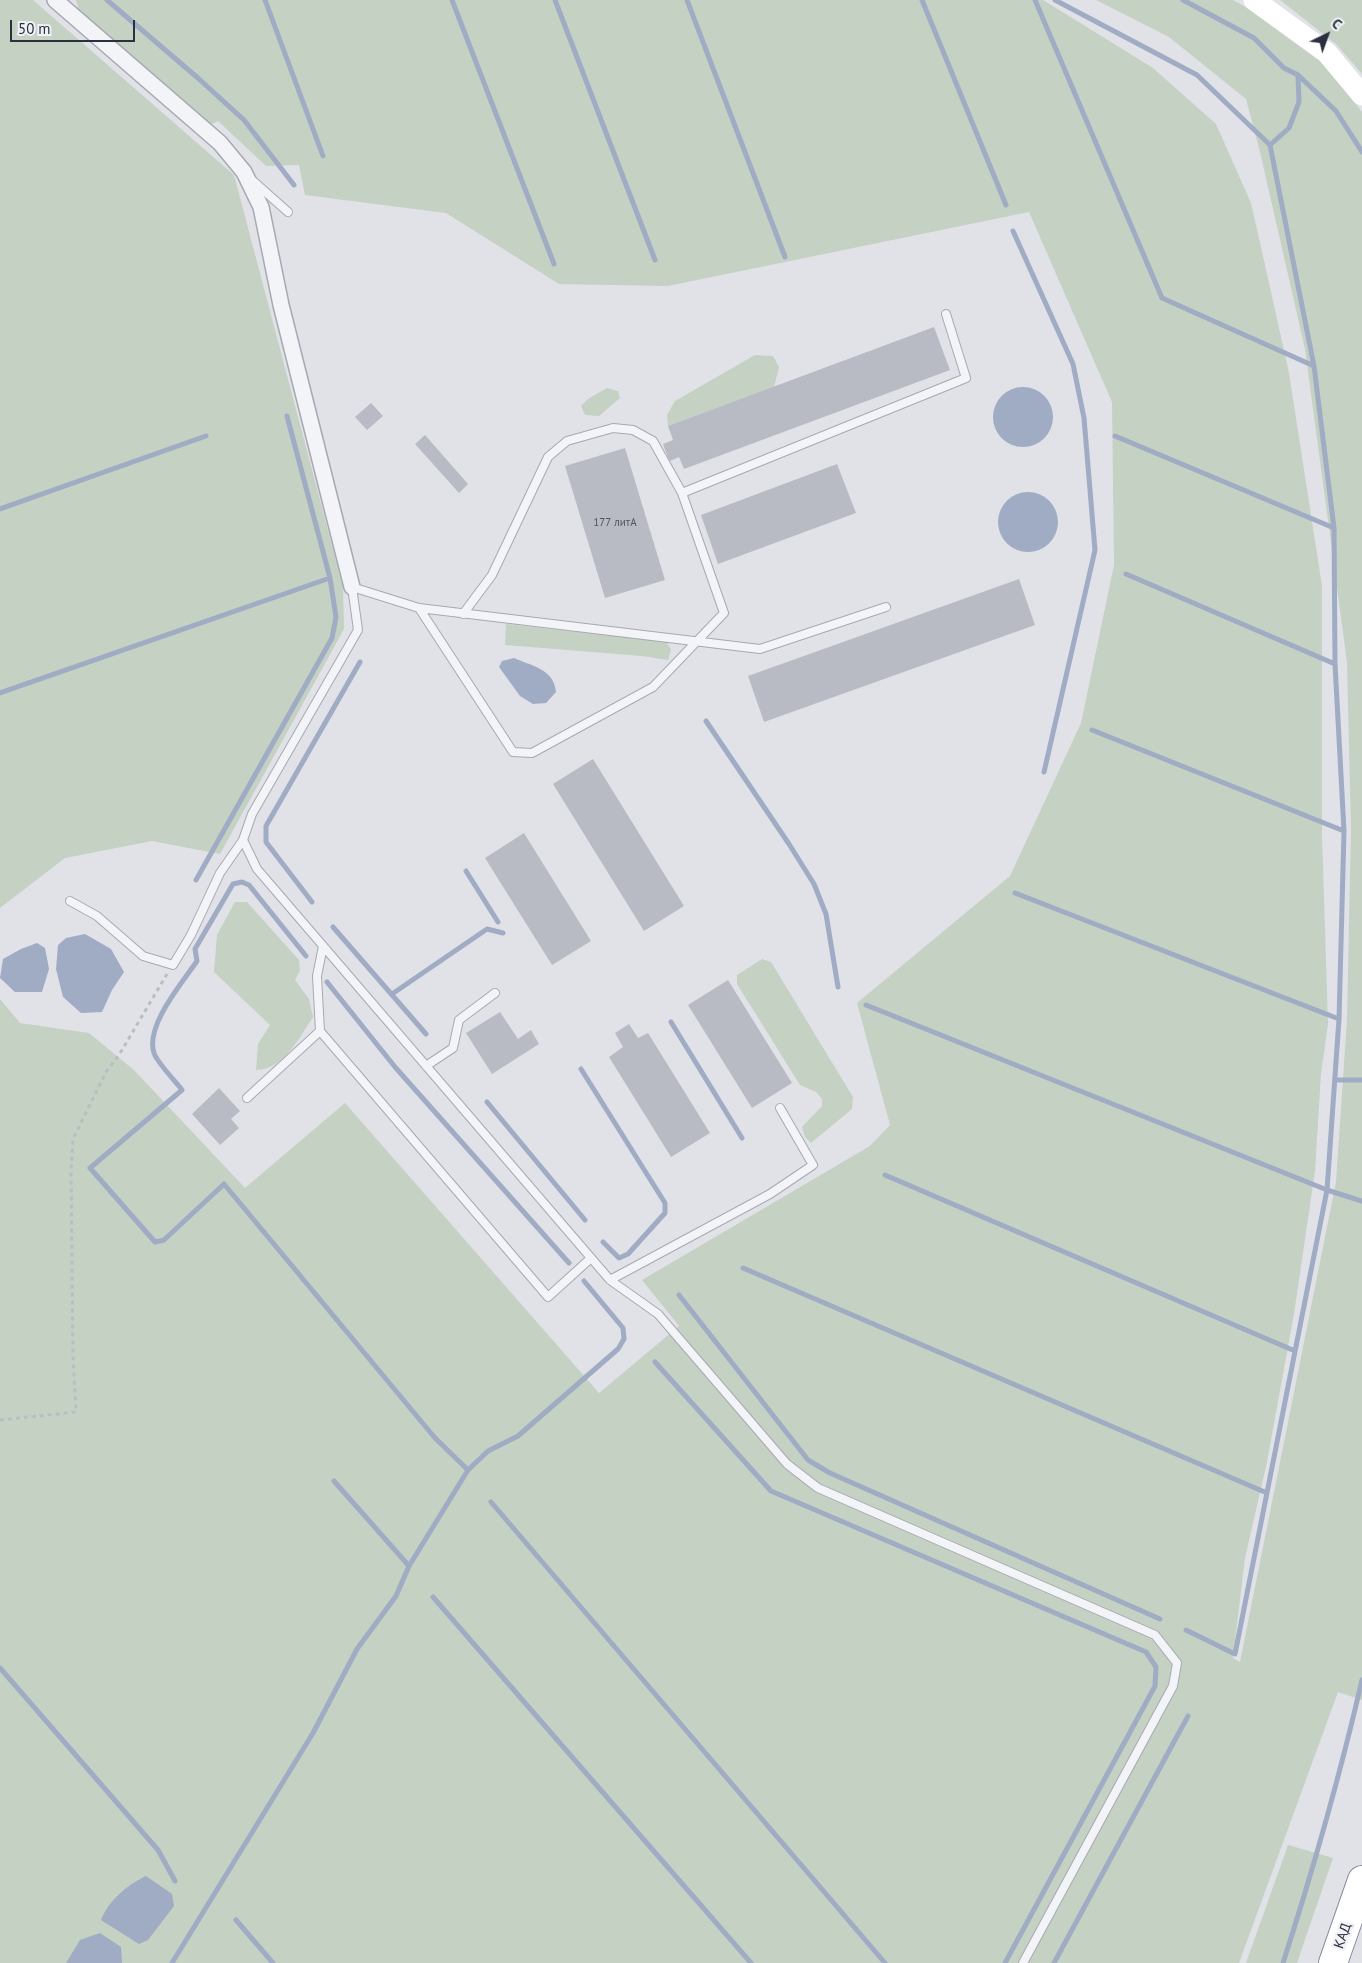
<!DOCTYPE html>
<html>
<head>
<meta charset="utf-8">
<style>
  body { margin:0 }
  #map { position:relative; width:1362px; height:1963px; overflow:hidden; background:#e1e2e8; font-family:"PT Sans",sans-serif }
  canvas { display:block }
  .north { position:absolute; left:1302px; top:10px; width:50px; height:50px; -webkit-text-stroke:4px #f0f2f6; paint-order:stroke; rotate:42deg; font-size:14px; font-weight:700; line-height:20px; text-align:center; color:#2b2f3e }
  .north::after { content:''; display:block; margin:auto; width:18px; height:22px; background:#2b2f3e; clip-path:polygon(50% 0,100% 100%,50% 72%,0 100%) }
  .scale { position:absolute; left:10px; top:20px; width:125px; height:22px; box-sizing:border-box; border:2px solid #2b2f3e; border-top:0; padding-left:6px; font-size:15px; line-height:18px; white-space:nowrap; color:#2b2f3e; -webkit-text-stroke:4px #f0f2f6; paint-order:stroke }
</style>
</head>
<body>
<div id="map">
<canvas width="1362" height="1963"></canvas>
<div class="north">С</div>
<div class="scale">50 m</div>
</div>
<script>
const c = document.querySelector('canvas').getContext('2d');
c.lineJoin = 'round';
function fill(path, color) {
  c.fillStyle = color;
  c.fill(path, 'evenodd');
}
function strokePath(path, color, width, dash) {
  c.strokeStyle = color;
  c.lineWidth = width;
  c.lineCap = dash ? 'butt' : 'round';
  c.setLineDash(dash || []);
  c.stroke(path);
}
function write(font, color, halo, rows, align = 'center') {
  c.font = font + ' "PT Sans",sans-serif';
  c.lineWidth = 5;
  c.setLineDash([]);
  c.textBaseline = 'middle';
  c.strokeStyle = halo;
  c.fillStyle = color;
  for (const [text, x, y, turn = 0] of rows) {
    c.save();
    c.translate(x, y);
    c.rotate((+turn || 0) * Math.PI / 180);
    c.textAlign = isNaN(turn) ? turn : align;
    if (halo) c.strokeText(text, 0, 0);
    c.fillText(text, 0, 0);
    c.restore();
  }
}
fill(new Path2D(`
  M0 0H33L234 175 343 587 344 629 220 854 152 841 65 858 0 908Z
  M76 0H1043L1153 68 1216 124 1251 203 1261 247 1289 373 1322 586V835L1328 1024 1321 1074 1315 1171 1294 1314 1267 1462 1245 1558 1233 1658 1240 1662 1336 1182 1347 1019 1351 829 1347 662 1305 349 1260 152 1246 99 1169 37 1096 0H1233L1255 12 1320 58 1362 112V1700L1338 1692 1239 1963H0V999L20 1023 89 1033 134 1070 245 1188 345 1103 599 1393 679 1326 642 1280 870 1146 890 1125 857 1003 1010 876 1081 723 1114 565 1112 402 1029 212 668 286 559 284 446 213 305 195 299 165 266 166 218 121 210 125 79 11Z
  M1280 0H1362V74L1336 44Z
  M755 355 773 356 779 367 774 387 668 426 667 415 675 401Z
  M607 388 618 391 620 398 599 416 585 415 581 406 588 399Z
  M506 624 667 642 671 650 668 660 642 656 505 645Z
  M235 902H247L299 960 300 971 295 980 309 999 313 1017C300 1037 283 1070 256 1070L258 1044 270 1025 214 972 217 935Z
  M762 959 771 962 853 1097 852 1109 811 1143 805 1137 802 1127 822 1106V1099L816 1092 800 1085 737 984V975Z
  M1288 1845 1333 1858 1297 1963H1246Z`), '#c4d1c3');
fill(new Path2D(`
  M993 417a30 30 0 1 1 60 0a30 30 0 1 1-60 0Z
  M998 522a30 30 0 1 1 60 0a30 30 0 1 1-60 0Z
  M514 658C532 666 554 669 556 692L546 703 533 704 520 696 499 667 502 661Z
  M85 934 111 949 124 972 112 990 102 1012 81 1013 63 997 56 969 58 945 66 938Z
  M37 943 45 948 49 969 42 992H15L0 978 3 959 21 949Z
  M146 1876 172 1894 174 1906 148 1940 139 1944 101 1920C109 1900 127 1885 146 1876Z
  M100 1933 121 1947 122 1963H66L80 1940Z`), '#a0abc4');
strokePath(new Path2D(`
  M107 0 199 79 244 120 294 185
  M265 0 323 156
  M452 0 554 264
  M555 0 655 260
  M687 0 785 257
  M922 0 1006 205
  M1035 0 1162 298 1314 366
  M1055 0 1197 75 1270 145 1314 366 1334 528 1335 664 1344 831 1339 1019 1327 1190 1235 1654 1186 1630
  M1183 0 1254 38 1284 68 1298 75 1336 111 1362 152
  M1270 145 1289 128 1299 102 1298 75
  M1013 231 1073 364 1084 418 1095 550 1044 772
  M1115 436 1334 528
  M0 509 206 436
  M1126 574 1335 664
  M0 693 330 578
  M706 721 789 844 814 884 826 914 838 987
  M1092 730 1344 831
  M466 871 498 922
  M196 880 332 638 336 617 330 578 287 416
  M1015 893 1339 1019
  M312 902 266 842V826L360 662
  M333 927 426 1034
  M306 956 249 885 242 882 233 884 195 949 197 961C182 983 145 1026 154 1053 156 1061 176 1082 182 1090L90 1168 155 1242 164 1240 224 1184 435 1438 468 1470
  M327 982 395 1067 569 1263
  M392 994 487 929 503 933
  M866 1005 1327 1190 1362 1201
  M671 1022 742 1138
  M581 1069 665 1203V1213L628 1254 619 1258 603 1242
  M1335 1080H1362
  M487 1102 585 1220
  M885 1175 1295 1351
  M743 1268 1267 1493
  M679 1295 808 1460 830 1473 1160 1619
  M655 1362 771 1491 1146 1652 1156 1667 1155 1686 1005 1963
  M334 1481 409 1566
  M491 1502 885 1963
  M433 1597 751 1963
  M0 1668 158 1850 175 1881
  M236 1920 273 1963
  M172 1963 313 1733 357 1649 396 1596 409 1566 468 1470 488 1451 518 1436 618 1349 624 1339 623 1328 584 1281
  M1054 1963 1188 1716
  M1283 1963C1313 1870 1340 1775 1362 1680`), '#a0abc4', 5);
fill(new Path2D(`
  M934 327 950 370 684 469 679 457 670 461 667 455 663 444 673 440 668 426Z
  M371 403 383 416 367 430 355 417Z
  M425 435 468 484 459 493 415 444Z
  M625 448 665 580 605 598 565 466Z
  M837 464 856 513 718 564 701 515Z
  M1019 579 1035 625 764 722 748 676Z
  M593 759 684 906 644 931 553 784Z
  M524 833 591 941 552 965 485 858Z
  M728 980 792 1083 752 1108 688 1005Z
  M500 1012 518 1039 531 1030 539 1044 492 1074 466 1033Z
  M629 1024 638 1038 648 1033 710 1133 671 1157 609 1057 623 1047 615 1033Z
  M219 1088 240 1111 231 1119 239 1128 220 1145 192 1114Z`), '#b9bbc4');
const service = new Path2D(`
  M252 180 288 212
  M682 493 966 378 946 314
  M419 608 760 649 886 607
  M463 614 492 575 548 457 567 441 613 428 633 430 653 441 682 493 724 613 653 687 532 753 513 752 419 608 352 587 358 630 252 814 243 840 257 869 610 1280 658 1314 787 1464 818 1488 1155 1635 1177 1663 1173 1686 1023 1963
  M70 901 97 916 143 956 173 965 191 935 220 873 243 840
  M320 1031 548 1297 591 1258
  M426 1066 453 1048 459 1020 495 993
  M247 1098 320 1031 317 976 323 946
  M610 1280 770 1194 813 1165 780 1108`);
const minor = new Path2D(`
  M55 0 220 143 244 172 261 207 281 305 352 587`);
const motorway = new Path2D(`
  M1333 1963 1362 1880`);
strokePath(service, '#a7a9b2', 10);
strokePath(minor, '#a7a9b2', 18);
strokePath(motorway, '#8a8e9d', 30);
strokePath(new Path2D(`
  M0 1420 76 1412 73 1356 71 1171 73 1139 106 1072 119 1055 167 974`), '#bbbdc3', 3, [4, 4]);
strokePath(service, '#f3f4f7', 8);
strokePath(minor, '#f3f4f7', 15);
strokePath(new Path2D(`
  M1254 0 1327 53 1362 95`), '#fff', 21);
strokePath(motorway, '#fff', 28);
write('11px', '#4e5260', null, [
  ["177 литА",615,523]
]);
write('14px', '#2b2f3e', '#f0f2f6', [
  ["КАД",1343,1936,-71]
]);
</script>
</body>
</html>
